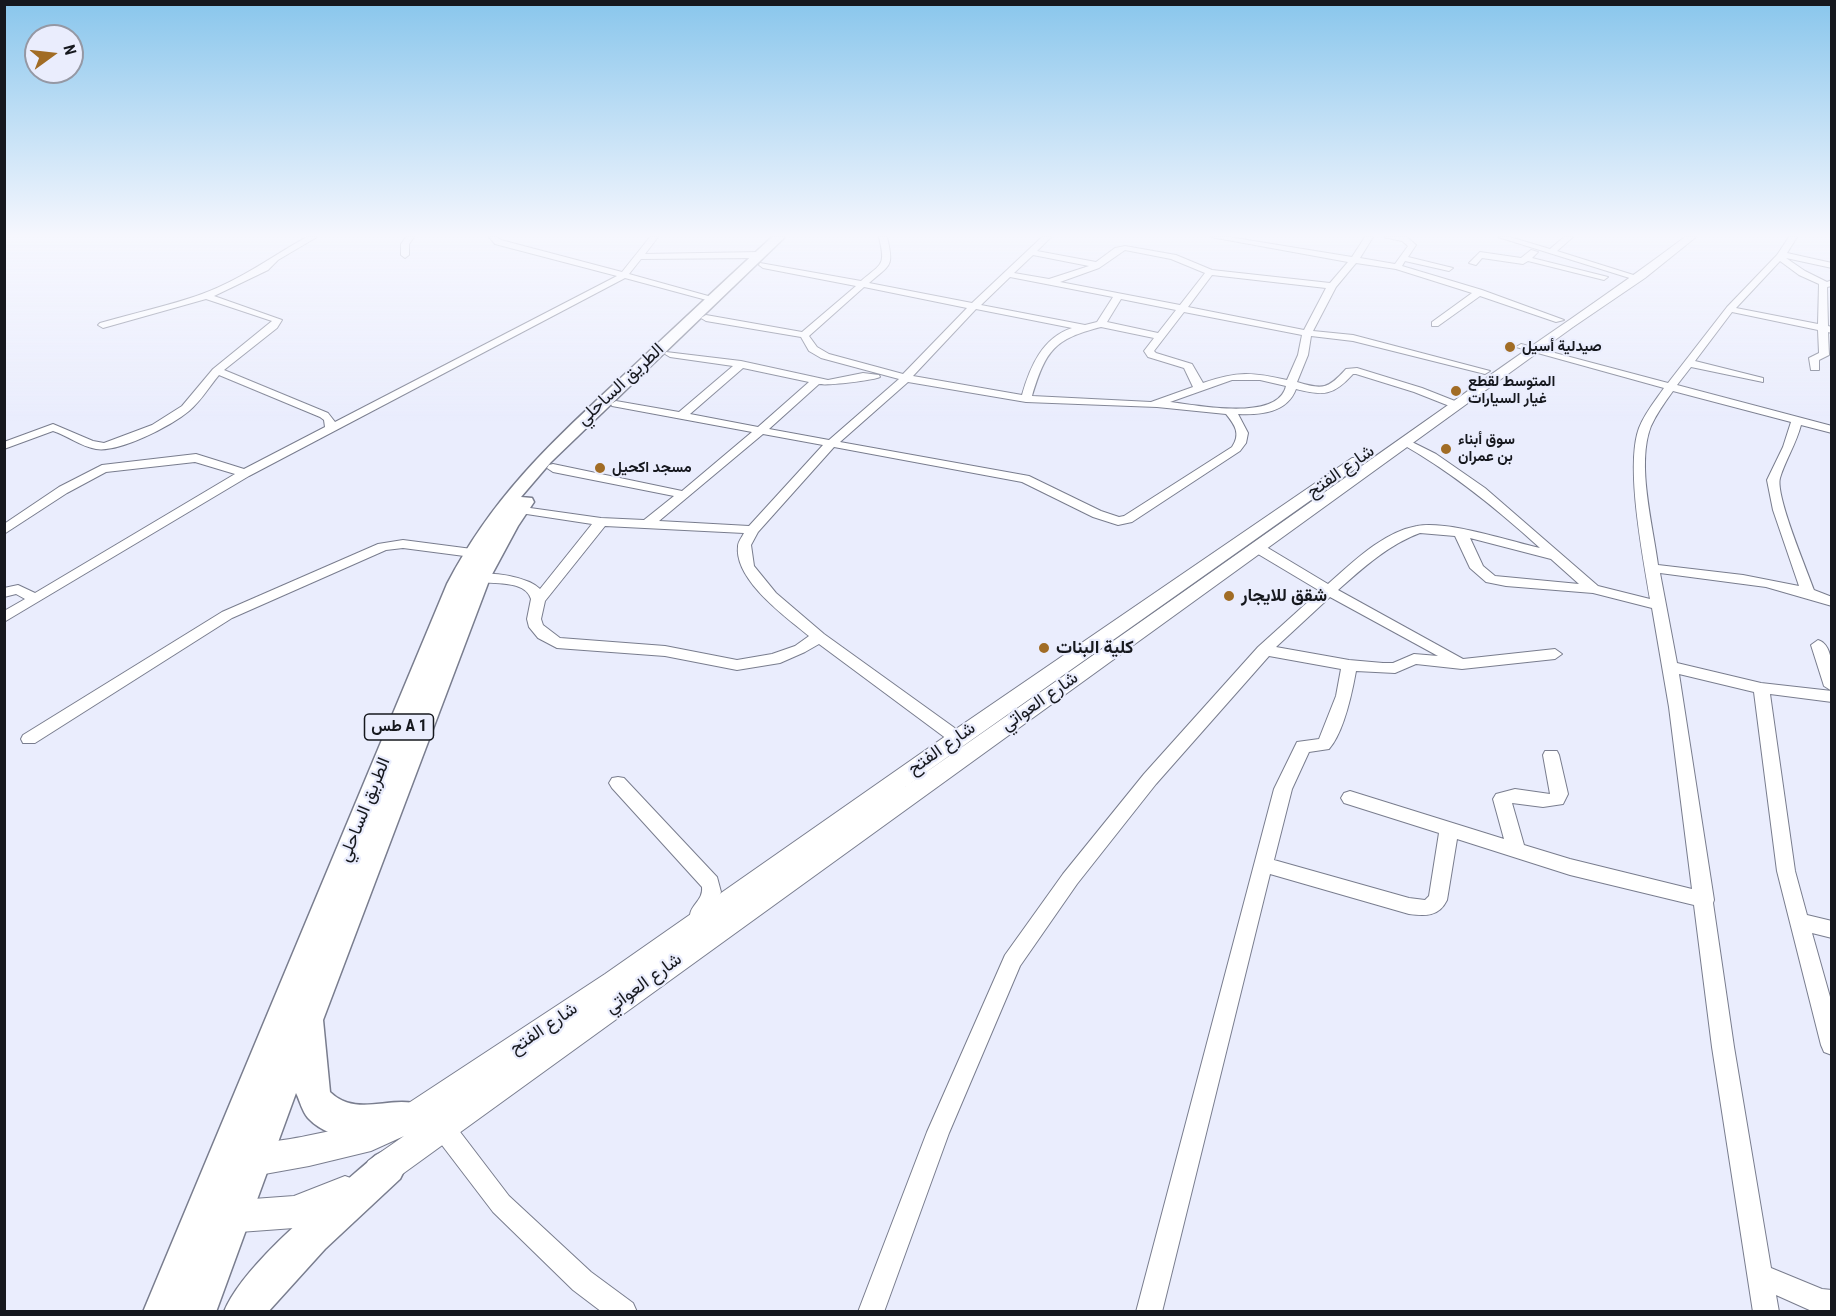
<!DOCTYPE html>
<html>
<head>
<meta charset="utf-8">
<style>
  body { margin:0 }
  #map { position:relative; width:1836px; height:1316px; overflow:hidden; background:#eaedfd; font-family:"Roboto Condensed",sans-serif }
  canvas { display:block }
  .frame { position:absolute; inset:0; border:6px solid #16181e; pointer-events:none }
  .north { position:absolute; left:24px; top:24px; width:60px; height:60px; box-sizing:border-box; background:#eaedfd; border:2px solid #9598a4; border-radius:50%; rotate:75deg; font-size:16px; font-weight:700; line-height:24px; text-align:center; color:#16181e }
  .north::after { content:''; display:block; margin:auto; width:21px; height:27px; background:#a16c25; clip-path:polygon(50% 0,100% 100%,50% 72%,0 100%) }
</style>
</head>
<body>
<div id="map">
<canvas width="1836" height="1316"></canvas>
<div class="frame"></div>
<div class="north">N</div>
</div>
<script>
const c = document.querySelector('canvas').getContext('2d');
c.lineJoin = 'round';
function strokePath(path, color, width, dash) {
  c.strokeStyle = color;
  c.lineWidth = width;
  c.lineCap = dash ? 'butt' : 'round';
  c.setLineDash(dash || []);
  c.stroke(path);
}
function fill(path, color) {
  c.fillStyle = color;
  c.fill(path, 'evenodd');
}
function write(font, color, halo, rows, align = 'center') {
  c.font = font + ' "Roboto Condensed",Vazirmatn,sans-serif';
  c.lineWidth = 4.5;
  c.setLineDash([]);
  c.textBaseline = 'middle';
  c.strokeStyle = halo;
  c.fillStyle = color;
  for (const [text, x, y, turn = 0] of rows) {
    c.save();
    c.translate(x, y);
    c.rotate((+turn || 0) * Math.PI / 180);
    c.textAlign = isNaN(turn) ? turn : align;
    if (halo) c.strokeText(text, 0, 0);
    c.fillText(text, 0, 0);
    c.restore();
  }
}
const minor = new Path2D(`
  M307 237H317L278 260 268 270 214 296 282 320 277 328 224 370 328 413 335 422 617 276 495 244 489 237H497L501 240 622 272 650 237H658L645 254 759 252 763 255 759 258 641 259 629 274 719 299 714 302 625 278 249 476 4 622V611L25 599 16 594 4 597V588L18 585 35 593 235 474 195 462 106 472 67 493 4 534V524L59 487 102 465 196 454 244 469 325 427 324 420 320 417 219 375C209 387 201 401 189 411 171 426 119 453 96 449 80 446 68 436 53 431L4 449V442L53 424 93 441 104 443 152 425 182 406 213 369 272 321 206 299 103 328 98 325 100 323C134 313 169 306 202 294 241 280 272 256 307 237Z
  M406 237H414L409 244V255L405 258 401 255V244Z
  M879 237H887C894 267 891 264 869 283L972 303 1042 237H1051L1037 251 1096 262 1115 248 1125 246 1176 255 1212 270 1330 283 1348 262 1211 237H1229L1352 257 1365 237H1373L1360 258 1395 264 1408 246 1402 241 1384 237H1407L1416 245 1408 257 1453 268 1449 271 1405 261 1402 266 1482 290 1564 320 1556 322 1480 296 1438 326H1432V322L1472 293 1396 269 1356 263 1336 287 1313 331 1353 335 1490 371 1485 374 1353 341 1311 336 1308 355 1297 382C1323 390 1328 389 1346 369L1357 368 1422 388 1460 403V407H1452L1414 392 1356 374H1353C1333 396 1324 396 1296 389 1287 413 1261 415 1238 414L1248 433 1246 443 1240 451 1132 522 1118 525 1093 517 1022 482 834 447 758 532 751 545 754 566 776 593 824 634 963 734 965 738 963 742H951L819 644 805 652 780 663 737 670 665 656 557 648 538 638 529 627 527 619 531 599C525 579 491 585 475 581L473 578 475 575C492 571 528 577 540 589L592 524 520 513 516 512 514 509 516 506 601 518 644 520 674 496 553 472 547 468 549 465 553 464 682 491 752 432 612 406 611 404 616 401 679 412 733 366 670 357 665 354 666 352 741 361 828 380 863 373 879 375 880 377C875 380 828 386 819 384L769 429 829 440 899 379 821 358 809 351 801 337 706 321 701 318 706 315 802 332 856 286 763 268 759 265 760 263 861 281C882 263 886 266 879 237ZM1125 250 1171 259 1205 273 1180 305 1060 282 1099 268ZM1033 255 1089 266 1049 279 1014 273ZM1212 275 1326 288 1304 330 1188 307ZM1010 277 1113 297 1097 322 1085 325 981 305ZM864 287 967 308 903 374 829 354 817 347 809 336ZM1121 299 1176 310 1158 333 1107 322ZM976 309 1072 328C1042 338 1030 367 1022 395L913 376ZM1184 312 1302 335 1298 355 1287 380C1252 372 1237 371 1203 383L1192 364 1156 353 1154 351ZM1101 327 1154 338 1144 351 1148 357 1184 368 1193 387 1151 402 1032 396C1046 350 1054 339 1101 327ZM743 368 809 382 758 427 690 414ZM1232 380H1260L1286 386C1278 422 1197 405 1170 402ZM908 382 1026 402 1157 407 1226 414C1235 425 1241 434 1232 447L1124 516 1119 517 1101 511 1029 476 840 442ZM763 434 823 445 749 526 659 521ZM605 526 744 533C742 537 738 542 738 546 734 580 786 617 809 636L795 646 772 654 737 660 665 646 560 638 543 625 541 619 545 601Z
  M1498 237H1510L1550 249 1564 237H1573L1557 251 1643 278 1636 280Z
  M1789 237H1797L1787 253 1832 263V268L1786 258 1805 271 1827 282 1832 280V286L1827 287 1828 326 1832 327V333L1828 332 1829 355 1819 360V370H1811L1809 358 1819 353 1818 330 1732 312 1695 361 1763 378V382L1691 367 1677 385 1832 426V433L1801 425C1796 444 1785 461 1780 478 1775 495 1807 570 1814 590L1832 597V606L1766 587 1660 573 1677 663 1761 683 1832 691V702L1770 694 1795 871 1807 915 1832 921V938L1812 933 1832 1004V1055L1824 1052 1821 1045 1777 871 1754 692 1679 674 1714 900 1713 903 1734 1047 1771 1268 1822 1289 1832 1290V1312H1814L1776 1295 1779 1312H1753L1712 1047 1694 905 1570 875 1457 839 1447 900C1439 917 1425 916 1409 914L1270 874 1162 1312H1136L1274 789 1297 742 1319 739 1336 696 1341 669 1269 656 1156 784 1077 884 1020 966 949 1133 884 1312H858L927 1132 1005 955 1063 874 1144 774 1258 647 1320 591 1253 551 1251 548 1253 545H1263L1328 584C1353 562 1383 532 1417 526 1447 520 1509 541 1540 548 1497 509 1453 473 1402 444V440L1406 439 1436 454 1485 488 1598 586 1650 599C1643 556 1625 466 1639 428 1645 413 1655 401 1664 388L1516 347 1521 344 1668 383 1727 307 1777 255ZM1780 261 1799 275 1819 284 1818 324 1736 308ZM1673 391 1791 422 1783 447 1767 480 1773 510 1799 586 1743 575 1658 565C1653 525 1636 464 1651 426 1657 413 1665 402 1673 391ZM1420 533 1455 536 1470 568 1486 582 1506 586 1593 593 1652 608 1669 707 1692 889 1570 859 1524 845 1512 803 1543 807 1563 804 1568 794 1559 755 1557 751H1545L1543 755 1550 794 1515 789 1496 794 1493 799 1504 839 1350 791 1344 793 1341 798 1344 803 1439 833 1429 896 1425 900 1409 898 1274 860 1292 789 1309 752 1329 749C1344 732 1352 693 1356 671L1395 673 1416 664 1462 669 1555 659 1562 654 1555 649 1463 659 1338 590C1364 567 1388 545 1420 533ZM1470 538 1551 559 1579 584 1495 576 1483 566ZM1330 597 1438 656 1414 654 1393 663H1383L1349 660 1276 647Z
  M1531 250 1538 252 1532 258 1608 277 1604 280 1528 261 1523 264 1482 258 1476 265 1469 263 1480 252 1521 258Z
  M403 540 472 549 479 553 472 557 403 548 386 550 232 618 35 743H23L21 739 23 735 222 612 378 544Z
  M1818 640C1835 645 1832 677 1832 691L1824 686 1811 645Z
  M618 777 624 778 717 877 721 892 709 914 710 922 707 928 700 930 693 928C682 906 704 904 702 887L612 788 609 783 612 778Z
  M443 1117 451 1120 509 1196 591 1272 633 1303 637 1312H602L573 1290 493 1212 435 1136 432 1128 435 1120Z`);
const major = new Path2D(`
  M1685 237H1696L1645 278 1573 327 390 1183 379 1187 368 1183 364 1172 368 1161 404 1136 371 1151 309 1166 248 1177 237 1173 233 1162 237 1151C259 1142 283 1141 306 1136 339 1130 370 1121 401 1108L605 974 950 733 1352 458H1362L1365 461 1362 464 905 787C1090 658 1274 528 1458 398 1533 344 1611 293 1685 237Z
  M345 1176 356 1180 360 1191 356 1202 294 1228 226 1233 215 1228 210 1217 215 1206 226 1201 294 1196Z`);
const highway = new Path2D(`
  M772 237H785L551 462 521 497 532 498 534 502 518 526 490 578 323 1020 330 1092C358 1119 392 1093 423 1106L428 1118 423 1130C391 1143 334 1146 308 1118 302 1111 300 1101 296 1093L216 1312H143L447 584C494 494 552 442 625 374 674 328 723 282 772 237Z
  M388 1149 400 1155 406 1167 400 1179 325 1249 268 1312H224C244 1262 334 1192 376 1155Z`);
strokePath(minor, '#797d8e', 2);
strokePath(major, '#797d8e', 2);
strokePath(highway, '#797d8e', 3);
fill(minor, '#fff');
fill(major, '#fff');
fill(highway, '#fff');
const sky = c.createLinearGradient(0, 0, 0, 421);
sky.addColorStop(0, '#89c6ec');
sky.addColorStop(0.56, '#f6f7fe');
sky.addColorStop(1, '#f6f7fe00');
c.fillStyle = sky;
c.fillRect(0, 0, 1836, 421);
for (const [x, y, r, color] of [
  [1510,347,6,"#a16c25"],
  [1456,391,6,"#a16c25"],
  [1446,449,6,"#a16c25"],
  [600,468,6,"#a16c25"],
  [1229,596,6,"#a16c25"],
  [1044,648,6,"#a16c25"]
]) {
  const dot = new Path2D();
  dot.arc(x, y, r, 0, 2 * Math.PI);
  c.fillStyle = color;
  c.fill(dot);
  strokePath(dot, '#eaedfd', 2);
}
write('bold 15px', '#16181e', '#eaedfd', [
  ["صيدلية أسيل",1522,347],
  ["المتوسط لقطع",1468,382],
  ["غيار السيارات",1468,399],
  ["سوق أبناء",1458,440],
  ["بن عمران",1458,457],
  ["مسجد اكحيل",612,468]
], 'left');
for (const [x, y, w] of [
  [399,727,69]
]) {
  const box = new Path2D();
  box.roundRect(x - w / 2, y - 13, w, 26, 4.5);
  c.fillStyle = '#eaedfd';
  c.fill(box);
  strokePath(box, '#16181e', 1.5);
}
write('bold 16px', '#16181e', null, [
  ["طس A 1",399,727]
]);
write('18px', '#16181e', '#eaedfd', [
  ["الطريق الساحلي",621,385,-43],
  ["شارع الفتح",1341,472,-35],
  ["شارع العواتي",1040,702,-35],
  ["شارع الفتح",942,749,-35],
  ["الطريق الساحلي",365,810,-68],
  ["شارع العواتي",644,984,-36],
  ["شارع الفتح",544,1029,-34]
]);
write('bold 18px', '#16181e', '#eaedfd', [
  ["شقق للايجار",1241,596],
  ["كلية البنات",1056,648]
], 'left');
</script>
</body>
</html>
